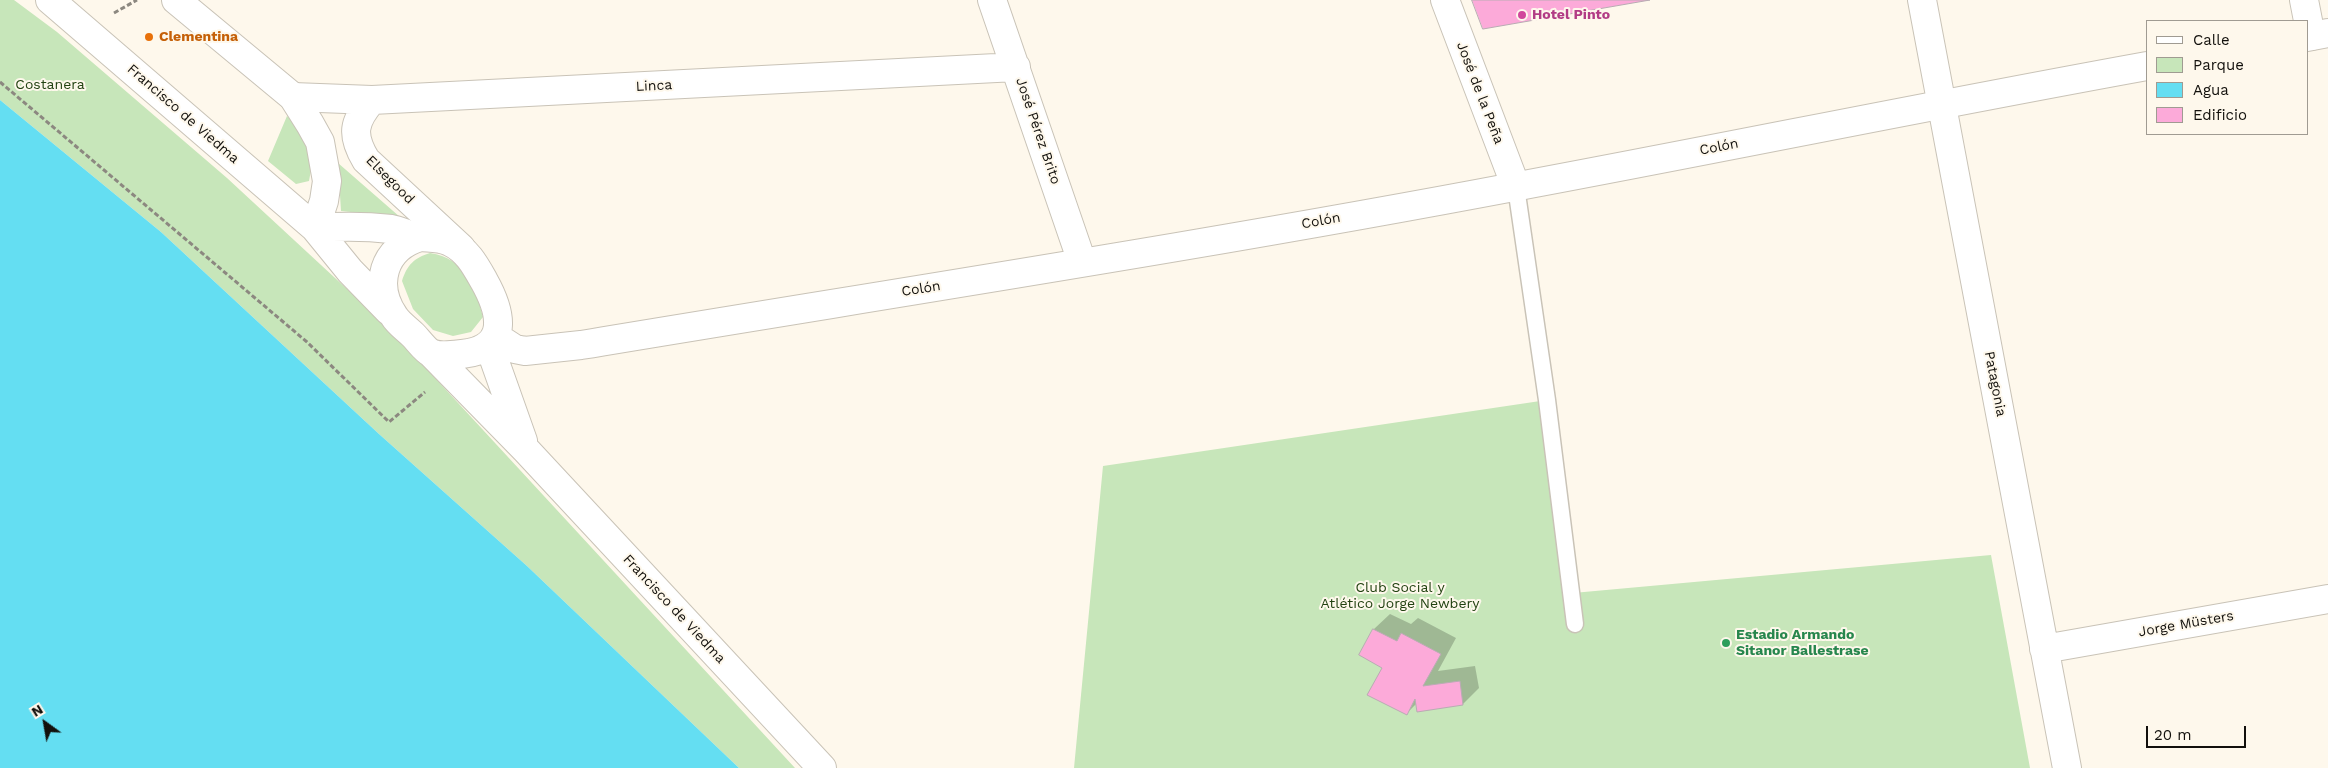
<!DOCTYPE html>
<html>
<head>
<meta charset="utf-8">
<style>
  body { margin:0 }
  #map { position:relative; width:2328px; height:768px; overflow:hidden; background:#fef8ec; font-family:"Work Sans",sans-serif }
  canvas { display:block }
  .legend { position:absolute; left:2146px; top:20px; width:162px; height:115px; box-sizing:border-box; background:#fef8ec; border:1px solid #a09b92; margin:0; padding:6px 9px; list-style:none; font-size:15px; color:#12100c }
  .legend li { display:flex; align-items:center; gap:10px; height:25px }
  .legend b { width:25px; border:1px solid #a09b92 }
  .north { position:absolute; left:20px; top:698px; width:50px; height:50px; -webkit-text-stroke:4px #fef8ec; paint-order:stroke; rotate:328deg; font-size:14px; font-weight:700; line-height:20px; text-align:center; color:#12100c }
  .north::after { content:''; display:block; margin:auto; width:18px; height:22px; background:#12100c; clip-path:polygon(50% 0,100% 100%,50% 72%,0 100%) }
  .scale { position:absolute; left:2146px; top:726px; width:100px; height:22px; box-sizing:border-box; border:2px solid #12100c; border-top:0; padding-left:6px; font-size:15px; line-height:18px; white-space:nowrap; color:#12100c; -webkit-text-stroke:4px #fef8ec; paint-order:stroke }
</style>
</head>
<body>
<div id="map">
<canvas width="2328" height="768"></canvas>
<ul class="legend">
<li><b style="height:6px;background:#fff"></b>Calle</li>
<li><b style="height:14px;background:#c7e6ba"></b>Parque</li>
<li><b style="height:14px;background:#64def2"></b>Agua</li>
<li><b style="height:14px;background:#fcaad9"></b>Edificio</li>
</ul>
<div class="north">N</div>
<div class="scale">20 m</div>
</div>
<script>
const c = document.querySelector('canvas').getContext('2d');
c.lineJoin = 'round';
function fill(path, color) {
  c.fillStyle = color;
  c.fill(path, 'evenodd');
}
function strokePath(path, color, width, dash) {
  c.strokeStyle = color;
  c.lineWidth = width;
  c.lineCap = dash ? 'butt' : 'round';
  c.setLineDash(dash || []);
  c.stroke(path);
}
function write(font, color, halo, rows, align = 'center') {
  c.font = font + ' "Work Sans",sans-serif';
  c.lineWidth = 4;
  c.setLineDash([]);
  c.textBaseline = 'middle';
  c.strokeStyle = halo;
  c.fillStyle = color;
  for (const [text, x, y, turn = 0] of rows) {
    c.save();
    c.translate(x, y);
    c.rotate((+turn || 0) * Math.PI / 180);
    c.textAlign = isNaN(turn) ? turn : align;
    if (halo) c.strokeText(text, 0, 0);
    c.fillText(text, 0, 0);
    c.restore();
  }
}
fill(new Path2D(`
  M0 0H14L57 32 227 178 388 327 795 768H739L527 566 379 434 161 232 0 100Z
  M287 116 301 129 313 159 309 181 296 184 268 161Z
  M338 163 400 217 341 211Z
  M430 253C465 258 476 287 483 317L471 332 453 336 433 330 413 309 402 281C407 265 414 258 430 253Z
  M1547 400 1573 593 1991 555 2030 768H1074L1103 466Z`), '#c7e6ba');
fill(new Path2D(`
  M0 100 161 232 379 434 527 566 739 768H0Z`), '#64def2');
fill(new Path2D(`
  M1390 614 1411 624 1418 618 1456 638 1438 671 1475 666 1479 688 1463 704 1417 703 1406 714 1384 667 1360 655 1374 629Z`), '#0003');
const building = new Path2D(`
  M1472 0H1650L1483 29Z
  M1373 629 1397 641 1401 633 1441 654 1423 686 1460 681 1463 705 1417 712 1415 699 1407 715 1367 695 1382 668 1359 655Z`);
fill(building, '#fcaad9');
strokePath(building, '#b9acb3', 1);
const service = new Path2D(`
  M1516 187 1547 400 1575 624`);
const minor = new Path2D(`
  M992 0 1082 262
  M1445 0 1516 187
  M1922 0 2067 768
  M2304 0 2311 36
  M293 97 372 100 1016 67
  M372 100C353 122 351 135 366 160L461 248
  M2044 649 2328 599`);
const tertiary = new Path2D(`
  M50 0 315 228 350 271 389 311
  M176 0 293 97 310 124 320 142 327 181 324 201 315 228
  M2307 37 2328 33
  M315 228C341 226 365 226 391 229 401 231 410 236 420 237 431 238 440 237 450 242 467 250 475 265 484 281 502 313 510 349 462 354 453 355 439 357 431 353 425 350 418 340 413 335 407 329 398 323 394 316 373 285 383 248 420 237
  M495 336 515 349 525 351 581 345C894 293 1208 245 1519 186 1728 147 1937 104 2147 66
  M489 345 523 441
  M431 353 526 450 822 768`);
strokePath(service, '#c9c3b7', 19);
strokePath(minor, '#c9c3b7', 30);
strokePath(tertiary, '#c9c3b7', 30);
strokePath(new Path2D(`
  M114 13 137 0
  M0 82 307 342 389 422 425 392`), '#8c8880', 3, [5, 2.5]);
strokePath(service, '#fff', 16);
strokePath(minor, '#fff', 28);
strokePath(tertiary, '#fff', 28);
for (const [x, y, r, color] of [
  [1522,15,5,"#d1479c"],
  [149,37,5,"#e8710a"],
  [1726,643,5,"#2e9e5b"]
]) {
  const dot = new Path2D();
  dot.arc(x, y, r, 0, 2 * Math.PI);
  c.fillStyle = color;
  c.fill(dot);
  strokePath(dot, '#fef8ec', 2);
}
write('bold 14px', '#b23c85', '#fef8ec', [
  ["Hotel Pinto",1532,15]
], 'left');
write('bold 14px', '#c56008', '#fef8ec', [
  ["Clementina",159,37]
], 'left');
write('14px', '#224211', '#fef8ec', [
  ["Costanera",50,85],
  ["Club Social y",1400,588],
  ["Atlético Jorge Newbery",1400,604]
]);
write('14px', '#12100c', '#fef8ec', [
  ["Linca",654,86,-3],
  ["José de la Peña",1480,93,69],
  ["Francisco de Viedma",183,114,41],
  ["José Pérez Brito",1038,131,71],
  ["Colón",1719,147,-11],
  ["Elsegood",390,180,45],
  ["Colón",1321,221,-10],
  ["Colón",921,289,-9],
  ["Patagonia",1995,384,79],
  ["Francisco de Viedma",674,609,47],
  ["Jorge Müsters",2186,624,-10]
]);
write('bold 14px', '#27864d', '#fef8ec', [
  ["Estadio Armando",1736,635],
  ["Sitanor Ballestrase",1736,651]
], 'left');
</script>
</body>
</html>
